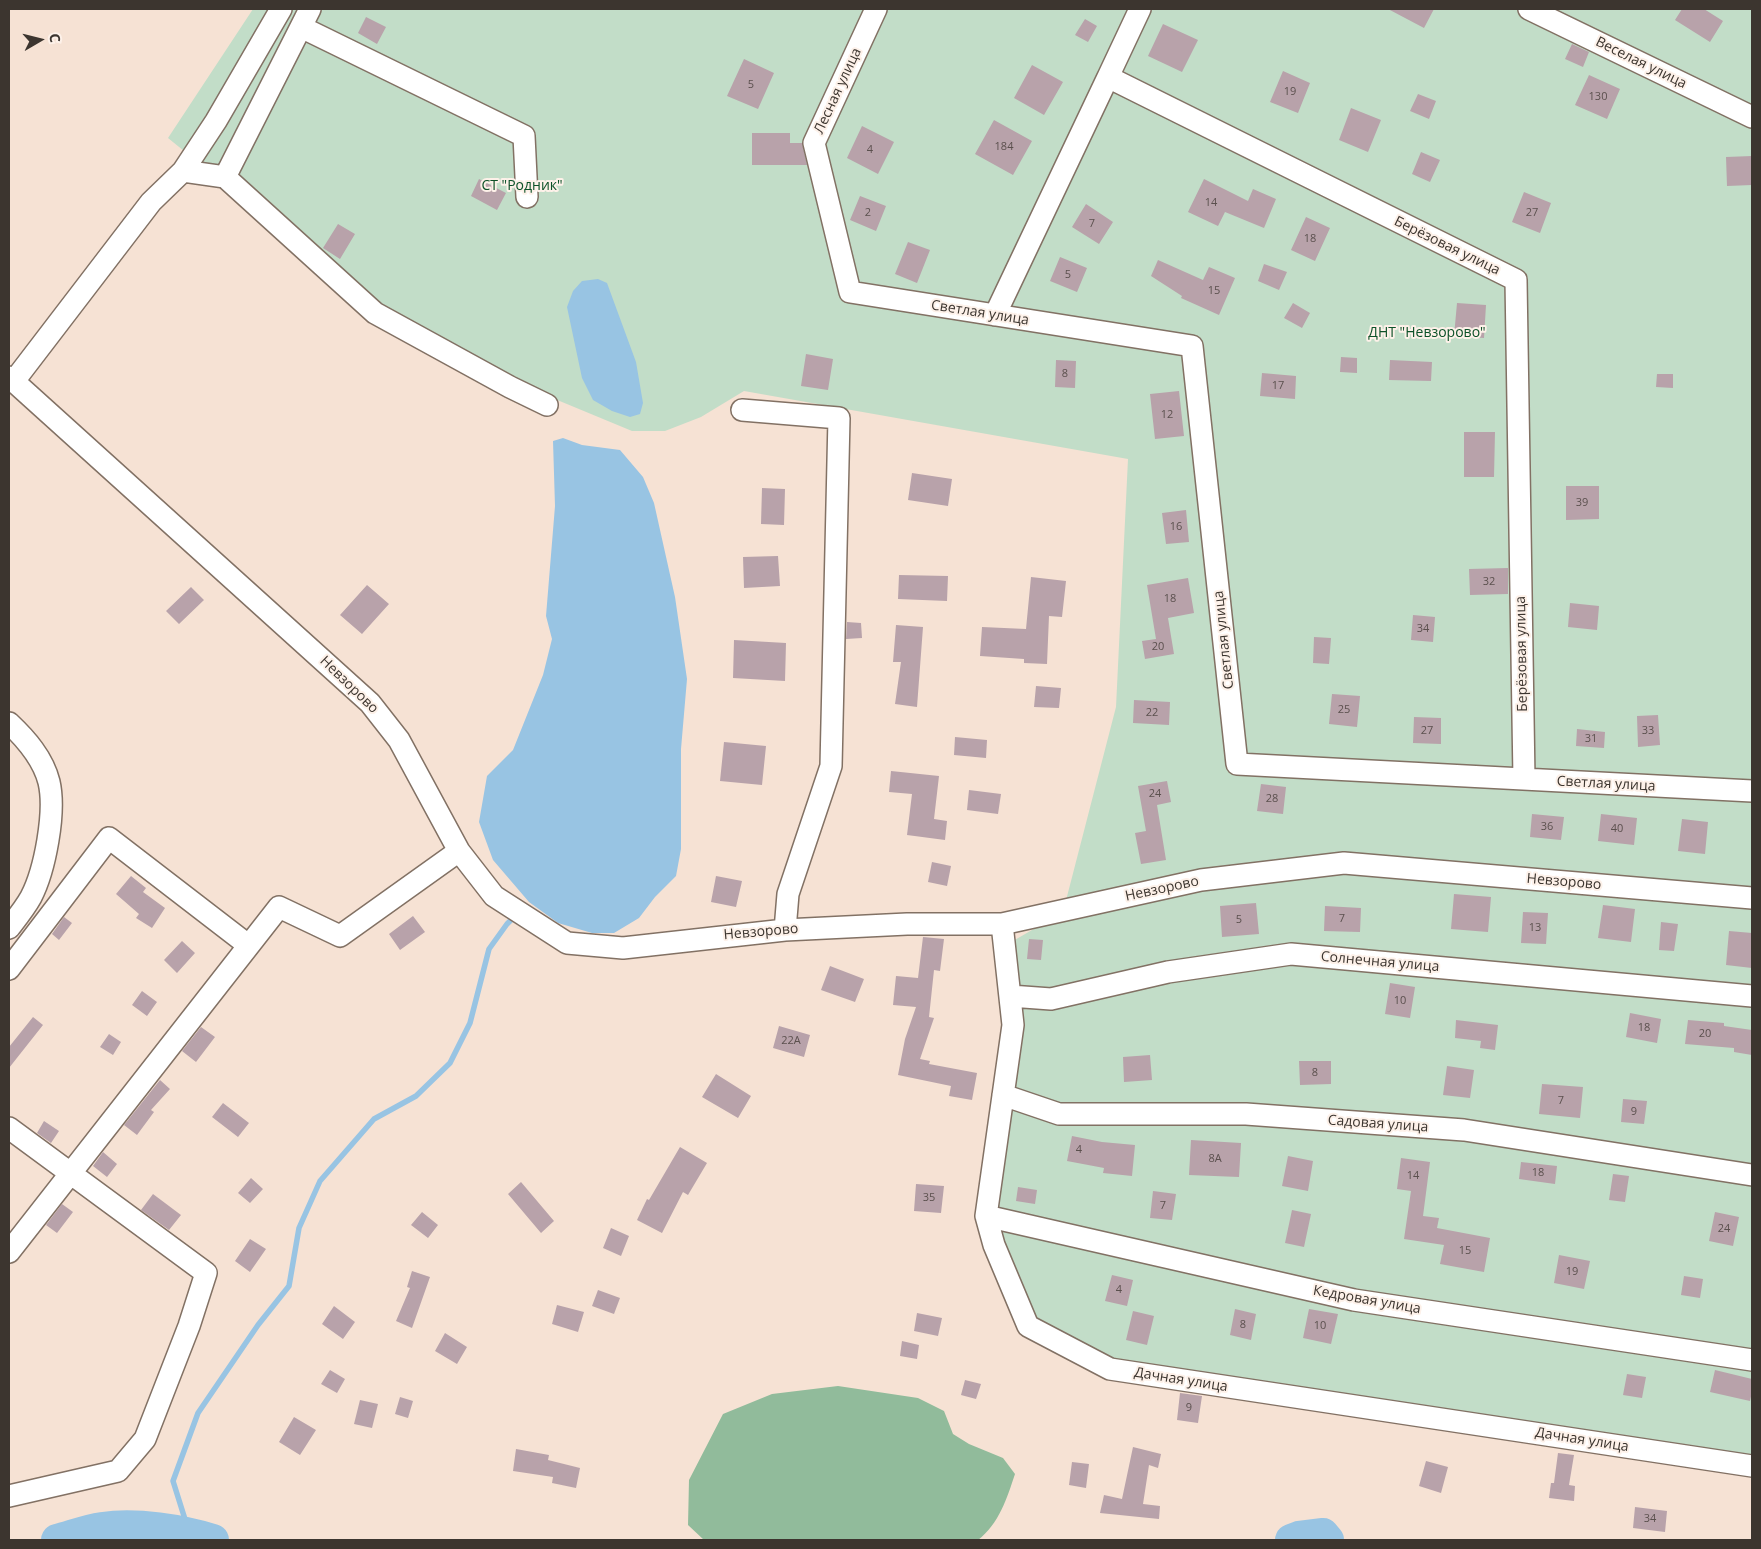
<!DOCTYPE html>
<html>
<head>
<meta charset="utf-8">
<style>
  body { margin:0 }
  #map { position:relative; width:1761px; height:1549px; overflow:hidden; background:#f6e2d4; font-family:"Open Sans",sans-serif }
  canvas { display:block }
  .frame { position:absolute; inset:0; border:10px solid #3c352f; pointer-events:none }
  .north { position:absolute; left:15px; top:15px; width:50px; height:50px; -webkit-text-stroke:4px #fdf1e9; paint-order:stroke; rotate:82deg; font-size:14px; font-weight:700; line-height:20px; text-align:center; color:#3c352f }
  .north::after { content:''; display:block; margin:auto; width:18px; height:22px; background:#3c352f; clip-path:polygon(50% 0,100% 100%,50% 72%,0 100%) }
</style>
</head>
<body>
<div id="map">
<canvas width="1761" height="1549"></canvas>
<div class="frame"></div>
<div class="north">С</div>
</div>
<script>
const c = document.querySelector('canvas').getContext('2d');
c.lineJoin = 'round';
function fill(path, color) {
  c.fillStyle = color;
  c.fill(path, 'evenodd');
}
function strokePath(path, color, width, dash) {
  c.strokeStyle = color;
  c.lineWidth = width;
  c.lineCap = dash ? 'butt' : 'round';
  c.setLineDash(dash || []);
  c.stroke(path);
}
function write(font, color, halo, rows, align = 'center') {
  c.font = font + ' "Open Sans",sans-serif';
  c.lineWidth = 4;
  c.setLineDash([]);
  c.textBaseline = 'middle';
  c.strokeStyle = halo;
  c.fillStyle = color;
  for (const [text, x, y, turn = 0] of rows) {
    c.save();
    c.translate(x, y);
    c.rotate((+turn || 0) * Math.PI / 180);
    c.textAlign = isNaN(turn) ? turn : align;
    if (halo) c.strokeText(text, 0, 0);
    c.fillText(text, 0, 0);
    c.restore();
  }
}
fill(new Path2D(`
  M253 9H1752V1474L1121 1374 1018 1312 986 1245 981 1173 1016 1042 1013 941 1063 912 1116 707 1128 459 744 391 701 417 665 431H632L509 380 375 306 168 138Z`), '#c2ddc8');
fill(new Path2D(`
  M838 1386 918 1398 944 1411 953 1434 969 1444 1003 1458 1015 1474C1007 1498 999 1524 978 1540H704L688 1525 689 1480 723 1414 772 1394Z`), '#91bb9b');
fill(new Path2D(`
  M598 279 607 283 636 362 643 403 640 414 630 417 612 411 593 400 582 378 567 307 573 291 582 281Z
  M563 438 582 445 620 450 643 477 654 503 675 597 687 679 681 749V849L676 876 655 897 639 918 614 933H592L558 923 529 902 493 860 479 822 487 776 513 750 543 675 552 639 546 616 555 506 553 441Z`), '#98c4e3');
strokePath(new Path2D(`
  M189 1532 173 1481 198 1413 258 1325 289 1286 299 1228 320 1181 374 1119 416 1096 450 1063 470 1023 489 949 507 924 515 916`), '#98c4e3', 5.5);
strokePath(new Path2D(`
  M57 1540C72 1536 87 1530 102 1528 137 1523 181 1530 213 1540
  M1291 1540 1299 1537 1323 1534 1328 1540`), '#98c4e3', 32);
fill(new Path2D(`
  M1388 9H1434L1424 28Z
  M1682 9H1704L1723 21 1710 42 1675 20Z
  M366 17 386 27 377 44 358 33Z
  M1085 19 1097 26 1088 42 1075 35Z
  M1163 24 1198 40 1182 72 1148 56Z
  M1572 44 1589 52 1583 67 1565 59Z
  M744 59 774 73 758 109 727 96Z
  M1032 65 1063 82 1044 115 1014 98Z
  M1283 71 1310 83 1298 113 1270 102Z
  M1589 75 1620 89 1607 119 1575 105Z
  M1418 94 1436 101 1429 119 1410 111Z
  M1351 108 1381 120 1368 152 1339 140Z
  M994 120 1032 141 1013 175 975 154Z
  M862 126 894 142 878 174 847 158Z
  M752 133H790V143H802L807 165H752Z
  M1421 152 1440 160 1430 182 1412 174Z
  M1752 156V185L1727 186 1726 157Z
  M479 179 506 193 497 210 471 196Z
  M1204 179 1248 201 1253 189 1276 199 1264 228 1225 212 1218 226 1188 212Z
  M1524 192 1551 203 1540 233 1512 222Z
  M860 196 886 206 876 231 850 220Z
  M1086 204 1113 222 1099 244 1072 227Z
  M1306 217 1330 228 1315 261 1291 250Z
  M338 224 355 234 340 259 323 248Z
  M908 242 930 250 917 283 895 274Z
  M1060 257 1087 268 1077 292 1050 281Z
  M1158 260 1203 280 1209 267 1235 278 1219 315 1181 298 1182 296 1151 276Z
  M1264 264 1287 272 1279 290 1258 281Z
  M1293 303 1310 313 1302 328 1284 318Z
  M1457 303 1486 305 1484 338 1454 336Z
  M806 354 833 359 828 390 801 386Z
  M1341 357 1357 358V373L1340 372Z
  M1056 360 1076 361 1075 388 1055 387Z
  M1390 360 1432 362 1431 381 1389 380Z
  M1262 373 1296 376 1295 399 1260 396Z
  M1657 374H1673V388L1656 387Z
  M1179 391 1184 436 1155 439 1150 394Z
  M1464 432H1495L1494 477H1464Z
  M912 473 952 479 948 506 908 500Z
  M1566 486H1599V519L1566 520Z
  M762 488 785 489 784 525 761 524Z
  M1186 510 1189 542 1166 544 1162 513Z
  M778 556 780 586 744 588 743 557Z
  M1508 568V594L1470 595 1469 569Z
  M899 575 948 576 947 601 898 599Z
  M1031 577 1066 581 1062 617 1049 616 1047 664 1024 663V659L980 656 982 627 1026 629Z
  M1188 578 1194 613 1168 618 1174 654 1145 659 1142 641 1156 639 1147 585Z
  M367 585 389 604 362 634 340 615Z
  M191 587 204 600 179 624 166 611Z
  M1570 603 1599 606 1597 630 1568 627Z
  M1413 615 1435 617 1433 642 1411 640Z
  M847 622 861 623 862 638 846 639Z
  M896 625 923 627 917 707 895 704 901 662H893Z
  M1314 637 1331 638 1329 664 1313 663Z
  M734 640 786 643 785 681 733 678Z
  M1036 686 1061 688 1059 708 1034 707Z
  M1332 694 1360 696 1357 727 1329 724Z
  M1134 700 1170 702 1169 725 1133 723Z
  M1658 715 1660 745 1638 747 1637 716Z
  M1414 717 1441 718V744L1413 743Z
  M1577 729 1605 732 1604 748 1576 746Z
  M955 737 987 740 986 758 954 755Z
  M724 742 766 746 762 785 720 781Z
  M891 771 939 776 934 819 947 821 945 840 907 835 912 794 889 792Z
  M1167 781 1171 802 1157 805 1166 860 1141 864 1135 833 1146 831 1138 786Z
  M1261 784 1286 787 1283 814 1257 811Z
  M969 790 1001 794 998 814 967 810Z
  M1532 814 1564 817 1561 840 1530 837Z
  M1601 814 1637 818 1634 845 1598 841Z
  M1682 819 1708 822 1705 854 1678 851Z
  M932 862 951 866 947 886 928 882Z
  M131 876 146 888 143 892 165 908 152 928 136 918 139 914 116 894Z
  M716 876 742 881 736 907 711 902Z
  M1454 894 1491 897 1488 932 1451 929Z
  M1256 903 1259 934 1222 937 1220 906Z
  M1603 905 1635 909 1631 942 1598 938Z
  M1325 906 1361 908 1360 932 1324 931Z
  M1523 912 1548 913 1546 944 1521 943Z
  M413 916 425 932 400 950 389 934Z
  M64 917 72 923 59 940 52 934Z
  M1661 922 1678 924 1674 951 1659 950Z
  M1729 931 1752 933V968L1726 965Z
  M923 937 944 939 940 971 934 970 929 1017 934 1018 920 1059 930 1061 929 1064 977 1073 972 1100 949 1096 951 1086 898 1075 905 1039 916 1007 893 1005 896 976 918 978Z
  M1029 939 1043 940 1041 960 1027 959Z
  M182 941 195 953 177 973 164 960Z
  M830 966 864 979 855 1002 821 990Z
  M1390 983 1415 987 1410 1018 1385 1014Z
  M142 991 157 1002 147 1016 132 1005Z
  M1630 1013 1661 1019 1657 1043 1626 1037Z
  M33 1017 43 1025 9 1068V1047Z
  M1456 1020 1498 1025 1495 1050 1480 1048 1481 1041 1455 1038Z
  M1688 1020 1724 1023V1026L1752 1030V1055L1734 1052V1048L1685 1044Z
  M779 1026 810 1035 804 1057 773 1048Z
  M201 1027 215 1037 196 1062 182 1051Z
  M109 1034 121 1042 113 1055 100 1047Z
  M1150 1055 1152 1080 1124 1082 1123 1057Z
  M1299 1061H1331V1084L1300 1085Z
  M1447 1066 1474 1070 1470 1098 1443 1095Z
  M716 1074 751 1096 738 1118 702 1097Z
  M160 1080 170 1089 151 1110 154 1112 137 1135 124 1125Z
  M1542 1084 1583 1087 1580 1118 1539 1114Z
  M1623 1099 1647 1101 1644 1124 1621 1122Z
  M223 1103 249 1123 238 1137 212 1117Z
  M44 1121 59 1131 51 1143 37 1133Z
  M1072 1136 1102 1142 1135 1145 1132 1176 1103 1173 1104 1168 1067 1161Z
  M1191 1140 1241 1143 1239 1177 1189 1175Z
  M680 1147 707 1163 688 1195 683 1192 662 1233 637 1220 647 1199 649 1200Z
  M103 1152 117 1164 107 1177 93 1166Z
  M1288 1156 1313 1161 1308 1191 1282 1186Z
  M1401 1158 1430 1162 1423 1216 1439 1218 1437 1228 1490 1238 1484 1272 1440 1264 1444 1245 1404 1239 1411 1191 1397 1189Z
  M1521 1162 1557 1166 1555 1184 1519 1179Z
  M1613 1174 1629 1176 1625 1202 1609 1200Z
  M251 1178 263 1189 250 1203 238 1193Z
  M521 1182 554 1221 541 1233 508 1194Z
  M916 1184 944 1186 941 1213 914 1211Z
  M1018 1187 1037 1190 1035 1204 1016 1201Z
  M1153 1191 1176 1194 1172 1220 1150 1218Z
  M153 1194 181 1215 169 1230 141 1210Z
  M62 1204 73 1212 57 1233 46 1225Z
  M1292 1210 1311 1214 1304 1247 1285 1243Z
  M422 1212 438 1225 428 1238 411 1225Z
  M1715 1212 1739 1217 1733 1246 1709 1241Z
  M611 1228 629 1236 621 1256 603 1248Z
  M250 1239 266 1249 250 1272 235 1261Z
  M1559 1255 1590 1261 1584 1289 1554 1283Z
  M412 1271 430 1277 412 1328 396 1321 410 1288 407 1287Z
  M1112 1275 1133 1280 1127 1306 1105 1301Z
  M1684 1276 1703 1279 1700 1298 1681 1295Z
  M598 1290 620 1298 614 1314 592 1306Z
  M557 1305 584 1312 578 1332 552 1324Z
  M334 1306 355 1322 343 1339 322 1324Z
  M1235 1309 1256 1314 1251 1340 1230 1335Z
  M1309 1309 1338 1314 1331 1344 1303 1338Z
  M1133 1311 1154 1316 1147 1345 1126 1340Z
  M917 1313 942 1318 938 1336 914 1331Z
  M445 1333 467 1347 457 1364 435 1351Z
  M902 1341 919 1345 917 1359 900 1356Z
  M330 1370 345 1379 337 1393 321 1384Z
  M1715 1370 1752 1379V1392L1750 1401 1710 1392Z
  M1627 1374 1646 1377 1642 1398 1623 1395Z
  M965 1380 981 1384 976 1399 961 1395Z
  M1180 1393 1202 1396 1198 1423 1177 1420Z
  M400 1397 413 1401 408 1418 395 1414Z
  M360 1400 378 1404 372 1428 354 1424Z
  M294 1417 316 1430 300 1455 279 1442Z
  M1133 1447 1161 1454 1158 1468 1149 1465 1143 1504 1160 1506 1159 1519 1100 1513 1104 1495 1122 1499Z
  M516 1449 549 1455 548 1460 580 1468 576 1488 552 1483 553 1477 513 1471Z
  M1558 1453 1574 1455 1569 1485 1575 1486 1574 1501 1549 1498 1551 1483H1554Z
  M1426 1461 1448 1467 1441 1493 1419 1486Z
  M1072 1462 1089 1464 1086 1488 1069 1485Z
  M1635 1507 1667 1511 1665 1532 1633 1528Z`), '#b8a2aa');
const minor = new Path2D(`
  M876 9 814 143 850 292 1192 346 1237 764 1752 791
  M1140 9 1108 77 1516 280 1524 779
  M1529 9 1752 117
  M301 27 524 136 527 197
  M183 171 216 121 281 9
  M225 177 310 9
  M995 315 1108 77
  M9 377 370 703 399 740 459 851 494 896 567 943 623 948 785 930 907 924H1002L1201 880 1344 863 1752 898
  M14 381 151 202 183 171 225 177 375 313 510 387 547 405
  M742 410 839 418 831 766 788 894 785 930
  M9 723C26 739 43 758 49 782 56 812 45 870 31 897 25 908 16 919 9 928
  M1002 924 1013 1025 986 1216 994 1245 1028 1326 1110 1369 1752 1466
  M9 969 109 838 248 945
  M1010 996 1051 999 1168 972 1291 954 1752 996
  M1003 1095 1059 1114H1246L1464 1130 1752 1175
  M9 1128 206 1273 189 1326 145 1439 118 1471 9 1496
  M986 1216 1354 1300 1752 1360
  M9 1252 279 907 340 936 459 851`);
strokePath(minor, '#827164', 24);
strokePath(minor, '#fff', 21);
write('11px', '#5b504e', null, [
  ["5",751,85],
  ["19",1290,92],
  ["130",1598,97],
  ["184",1004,147],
  ["4",870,150],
  ["14",1211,203],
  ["2",868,213],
  ["27",1532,213],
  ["7",1092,224],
  ["18",1310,239],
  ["5",1068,275],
  ["15",1214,291],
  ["8",1065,374],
  ["17",1278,386],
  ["12",1167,415],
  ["39",1582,503],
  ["16",1176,527],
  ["32",1489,582],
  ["18",1170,599],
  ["34",1423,629],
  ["20",1158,647],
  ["25",1344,710],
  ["22",1152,713],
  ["27",1427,731],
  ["33",1648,731],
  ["31",1591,739],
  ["24",1155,794],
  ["28",1272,799],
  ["36",1547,827],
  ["40",1617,829],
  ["7",1342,919],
  ["5",1239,920],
  ["13",1535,928],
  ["10",1400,1001],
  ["18",1644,1028],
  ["20",1705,1034],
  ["22А",791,1041],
  ["8",1315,1073],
  ["7",1561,1101],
  ["9",1634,1112],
  ["4",1079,1150],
  ["8А",1215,1159],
  ["18",1538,1173],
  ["14",1413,1176],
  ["35",929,1198],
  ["7",1163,1206],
  ["24",1724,1229],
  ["15",1465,1251],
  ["19",1572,1272],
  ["4",1119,1290],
  ["8",1243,1325],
  ["10",1320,1326],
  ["9",1189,1408],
  ["34",1650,1519]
]);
write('14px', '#3c352f', '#fdf1e9', [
  ["Веселая улица",1641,63,26],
  ["Лесная улица",838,91,-65],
  ["Берёзовая улица",1447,246,26],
  ["Светлая улица",980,313,9],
  ["Светлая улица",1224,640,-96],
  ["Берёзовая улица",1522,654,-91],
  ["Невзорово",349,685,44],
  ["Светлая улица",1606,784,3],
  ["Невзорово",1564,882,5],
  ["Невзорово",1162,889,-12],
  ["Невзорово",761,932,-5],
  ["Солнечная улица",1380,962,5],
  ["Садовая улица",1378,1124,4],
  ["Кедровая улица",1367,1300,10],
  ["Дачная улица",1181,1380,9],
  ["Дачная улица",1582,1440,9]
]);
write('14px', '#0c5128', '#fdf1e9', [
  ["СТ \"Родник\"",522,186],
  ["ДНТ \"Невзорово\"",1427,333]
]);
</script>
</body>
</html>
